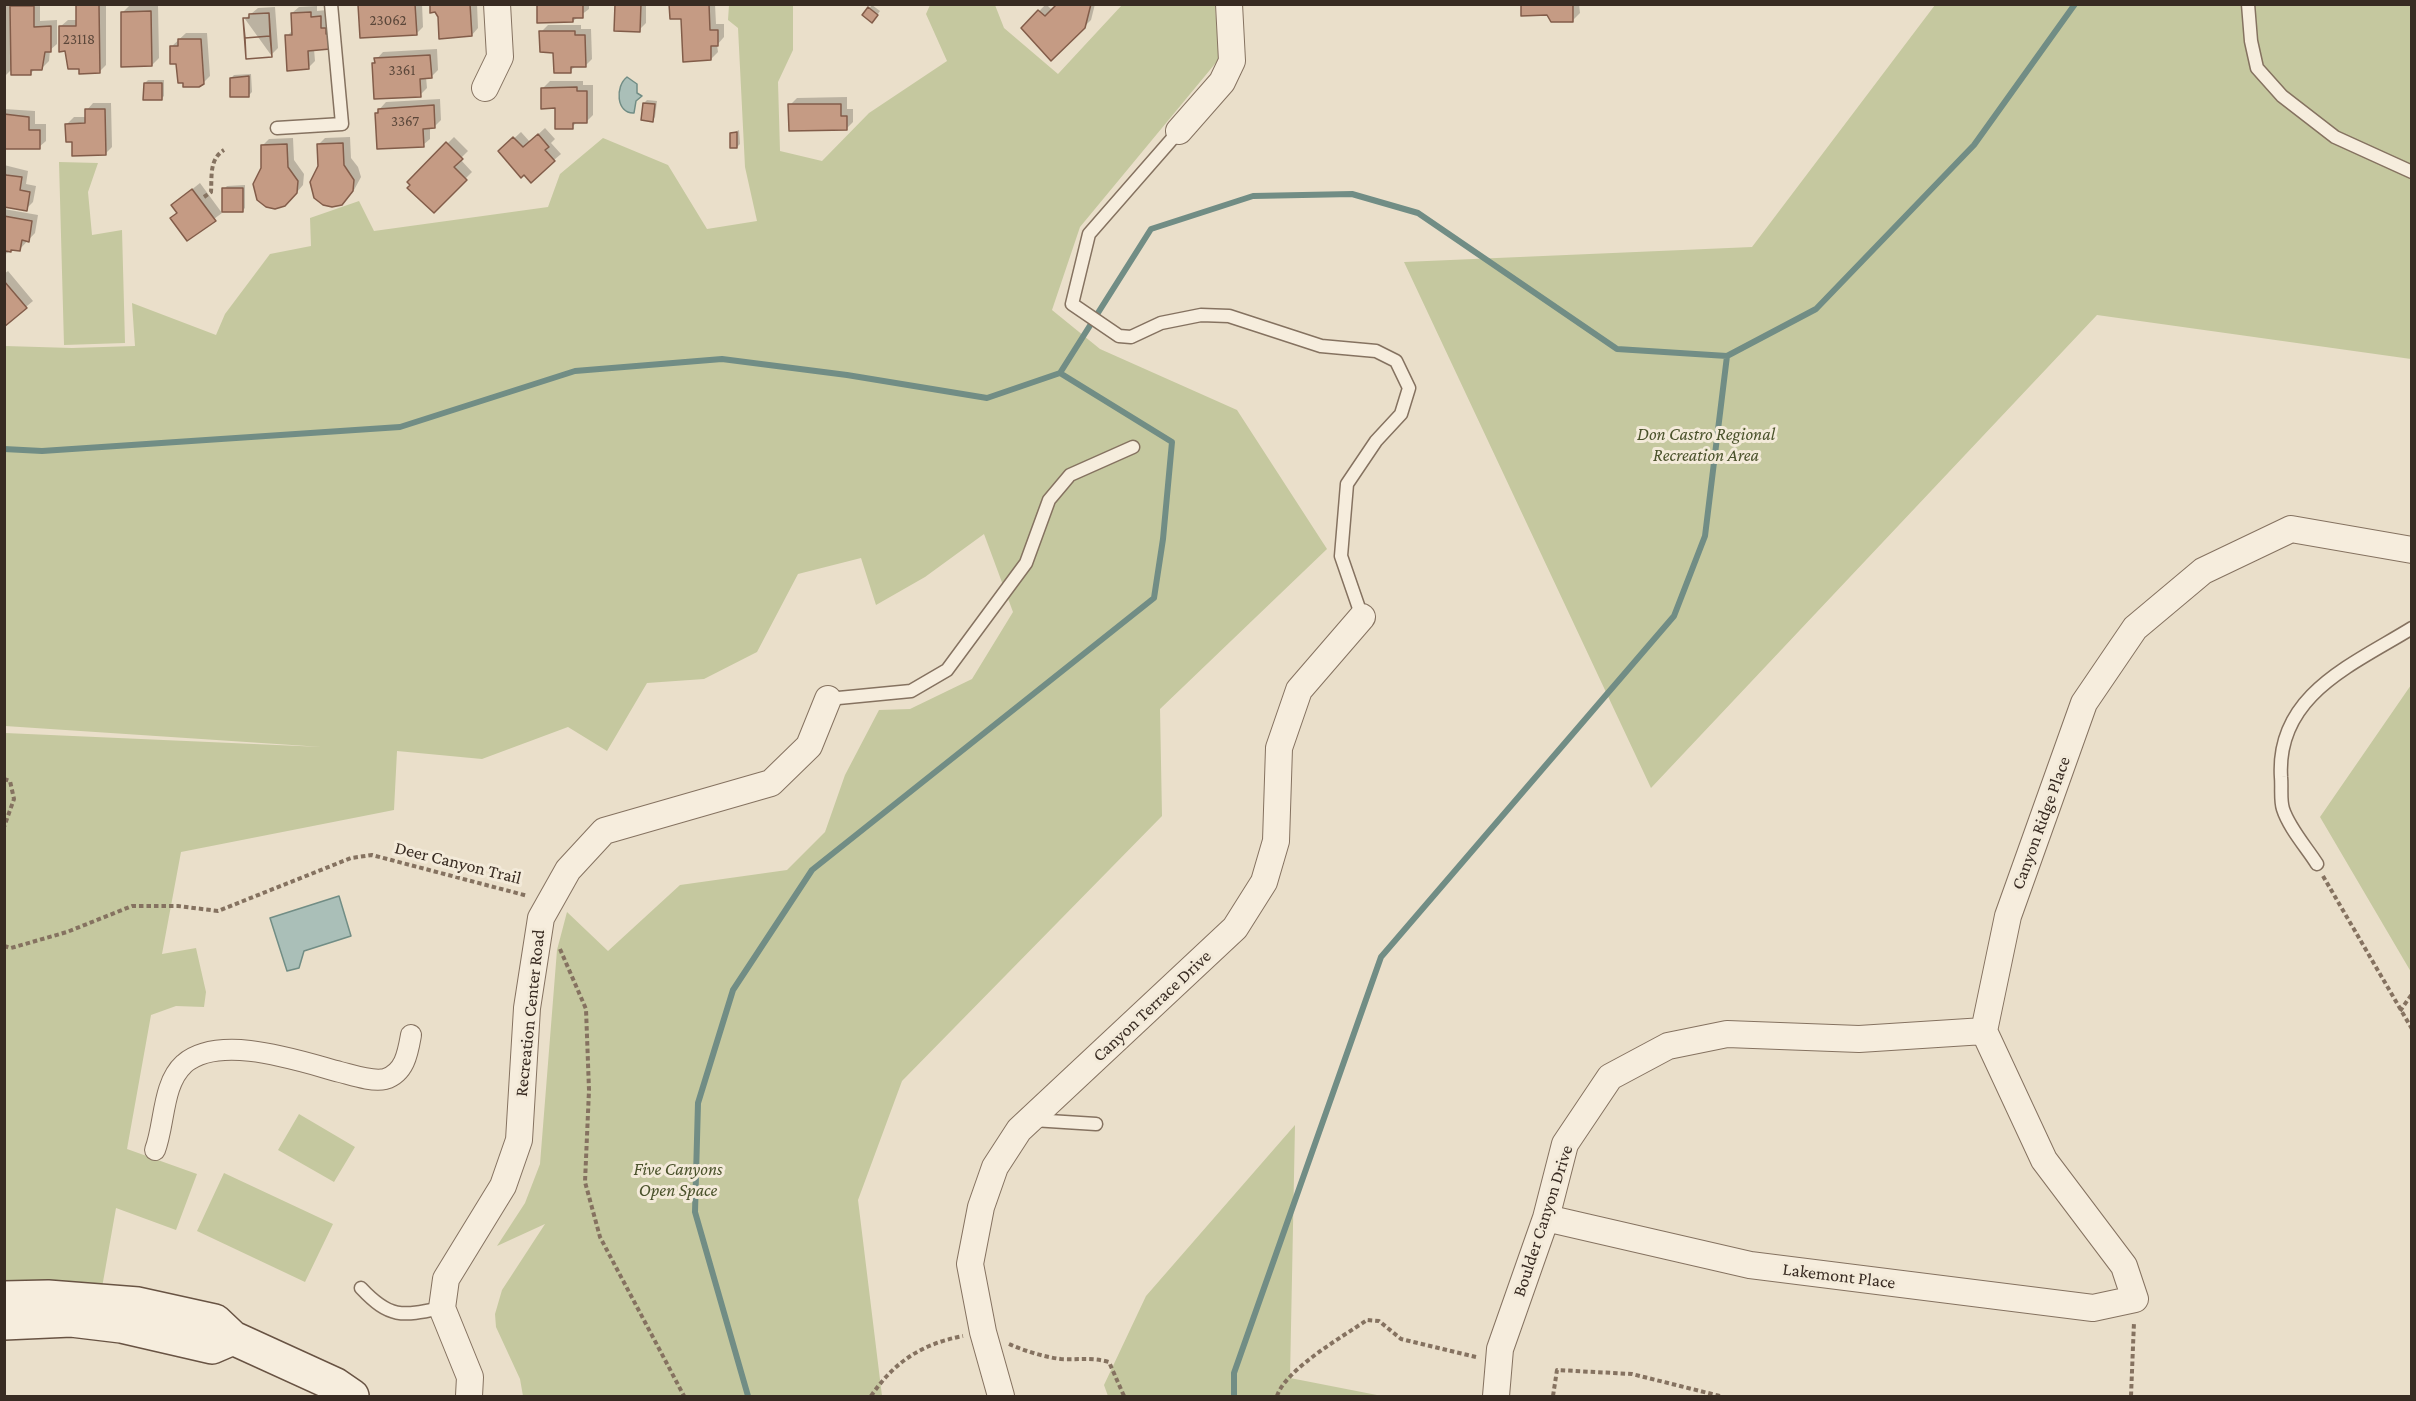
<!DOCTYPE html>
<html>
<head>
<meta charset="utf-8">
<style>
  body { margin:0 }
  #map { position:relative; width:2416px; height:1401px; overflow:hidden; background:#eadfca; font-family:"Crimson Pro",serif }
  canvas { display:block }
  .frame { position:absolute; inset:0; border:6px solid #382b22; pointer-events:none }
</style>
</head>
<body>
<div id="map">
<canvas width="2416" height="1401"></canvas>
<div class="frame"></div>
</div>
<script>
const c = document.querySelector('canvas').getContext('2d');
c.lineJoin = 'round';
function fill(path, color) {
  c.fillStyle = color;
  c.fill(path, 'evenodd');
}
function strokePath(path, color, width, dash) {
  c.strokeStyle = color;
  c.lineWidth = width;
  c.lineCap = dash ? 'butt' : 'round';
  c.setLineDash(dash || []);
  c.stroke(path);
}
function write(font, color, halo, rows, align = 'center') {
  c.font = font + ' "Crimson Pro",serif';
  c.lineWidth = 6;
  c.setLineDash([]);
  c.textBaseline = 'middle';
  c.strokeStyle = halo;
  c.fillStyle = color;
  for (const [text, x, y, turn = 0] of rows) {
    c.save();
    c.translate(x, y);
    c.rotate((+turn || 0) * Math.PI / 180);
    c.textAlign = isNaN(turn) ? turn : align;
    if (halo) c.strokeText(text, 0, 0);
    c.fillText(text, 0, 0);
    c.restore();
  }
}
fill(new Path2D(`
  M729 5H793V50L778 82 780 151 822 161 869 113 947 61 926 14 930 5H995L1004 28 1058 74 1122 5H1215L1219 59 1080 227 1052 310 1100 349 1237 410 1327 549 1160 709 1162 816 902 1081 858 1200 882 1396H523L520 1379 496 1327 495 1314 502 1290 545 1224 497 1246 525 1203 540 1164 557 950 567 912 608 951 680 885 787 870 825 832 845 775 879 710 910 709 972 679 1013 612 984 534 925 577 876 605 861 558 798 574 757 652 704 679 647 683 607 751 568 727 482 759 397 751 394 810 181 852 162 954 196 948 206 992 204 1007 176 1006 151 1015 127 1149 197 1174 176 1230 116 1208 100 1299 5 1302V733L322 747 5 726V346L72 348 135 346 132 303 216 335 225 314 270 254 311 246 310 218 359 201 374 231 548 207 560 174 603 138 668 165 707 229 757 221 745 167 738 28 728 20Z
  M1935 5H2411V359L2097 315 1651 788 1404 262 1752 247Z
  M59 162 98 163 88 192 92 235 122 230 125 343 64 345Z
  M2411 685V972L2320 817Z
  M299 1114 355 1147 334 1182 278 1150Z
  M1295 1125 1290 1378 1382 1396H1108L1104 1385 1146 1296Z
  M224 1173 333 1224 305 1282 197 1231Z`), '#c5c89f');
const water = new Path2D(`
  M627 77 637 84V93L642 96 636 101 634 113C616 114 615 86 627 77Z
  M339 896 351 936 304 951 299 968 287 971 270 918Z`);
fill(water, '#aabfb8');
strokePath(water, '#718d85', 1.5);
fill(new Path2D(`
  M4 4H11V8L14 4H40V21L57 20V44L50 50 49 61 42 68H36L31 73 12 69 4 77Z
  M79 4H106V65L99 72 61 26 68 20H78Z
  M361 4H422L423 27 417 33 360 6Z
  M431 4H477L478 28 472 35 439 16Z
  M539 4H589V9L573 21Z
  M616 4H646V23L639 30Z
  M671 4H715L716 24H724V37L717 45 718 52 711 59Z
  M1046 4 1052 10 1059 4H1095L1091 20 1051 59 1023 28Z
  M1522 4H1579L1580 13 1573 20Z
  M130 5H158L159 58 152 65 123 12Z
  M872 5 880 11 875 18 864 15Z
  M317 6V11L327 10 329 48 314 49 315 61 308 68 287 36 293 30 292 13 299 7Z
  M275 7 278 48 271 55 245 19 258 8Z
  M548 25H581V29H591L592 59 585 66H576L570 71 541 32Z
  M186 33H207L210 76 203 83 171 47Z
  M437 49 438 70 431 77H426L427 88 420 95 373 63 383 52Z
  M251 74 252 92 249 95 231 78 234 75Z
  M148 80H164V96L161 99 145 83Z
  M550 81H583V85H593V115L587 121 577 122 572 127 543 88Z
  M847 97V109H853V122L846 129 790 105 797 98Z
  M440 99 441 120 434 127H430V139L423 145 376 113 386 102Z
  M647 100 657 101 655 117 653 120 644 103Z
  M93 103H111L112 147 105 154 73 140 67 124 74 117H87V110Z
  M4 109 35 111V124H46V141L39 147 4 148Z
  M545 128 555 139 551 143 561 154 554 160 507 145 521 132 530 142Z
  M739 130 740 144 737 147 731 134Z
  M350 137 351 158 358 167 361 177 354 190 341 203 319 144 325 138Z
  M454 137 468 151 460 159 472 172 434 210 409 182Z
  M293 138 294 160 304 174 303 185 292 198 263 168 262 146 269 139Z
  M4 165 28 171 26 184 36 186 33 202 26 209 4 206Z
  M200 183 222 213 187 239 172 218 178 212 180 199Z
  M245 185V208L242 211 224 189 227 186Z
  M4 209 38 215 35 233 19 250 13 249 4 255Z
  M8 271 33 301 4 325V274Z`), '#0003');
strokePath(new Path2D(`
  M4 449 42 451 400 427 575 371 722 359 847 375 987 398 1060 373 1151 229 1253 196 1352 194 1418 213 1617 349 1727 356 1816 309 1974 145 2075 4
  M748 1396 695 1212 698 1103 733 990 812 870 1154 598 1163 539 1172 442 1060 373
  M1234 1396V1373L1381 957 1674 616 1705 536 1727 356`), '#718d85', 6);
const building = new Path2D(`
  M415 4 417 35 360 38 358 5Z
  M430 4H470L472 36 439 39 438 17 435 12 430 13Z
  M537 4H583V18H573V22L537 23Z
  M615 4H641L640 32 614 31Z
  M669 4H709L710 30H718V46H711V60L683 62 681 19H670Z
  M1057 4H1091L1085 28 1051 61 1021 28 1038 10 1045 16Z
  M1521 4H1573V22H1551L1547 15 1521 16Z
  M76 5H99L100 73 79 74V69H68L65 51 59 52V26H76Z
  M10 6H34V27L51 26V52H45L42 70H31V75H11Z
  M868 7 878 15 872 23 862 15Z
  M151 11 152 66 121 67V12Z
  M311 12V17L321 16V28H326V34H329L330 49 308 51 309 69 287 71 285 35H292L291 13Z
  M269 13 272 57 246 59 243 18H249V14Z
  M269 13 270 36 245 38 243 18H249V14Z
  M539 31H575V35H585L586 67H571V73H554L553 53 540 52Z
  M270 36 272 57 246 59 245 38Z
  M178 39H201L204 84 199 87H183V83H178L176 64H170V46H178Z
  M430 55 432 78 420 79 421 97 374 99 372 63H375L374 58Z
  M249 76V97H230V78Z
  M144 83H162V100H143Z
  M577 87V91H587V123H573V129H555V108L541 109V88Z
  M643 103 655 104 653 122 641 120Z
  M788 104H841V116H847V130L789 131Z
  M434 105 435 128 423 129 424 147 377 149 375 113H378V109Z
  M85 109H105L106 155 72 156V142H66L65 124 85 123Z
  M4 114 29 117V130H40V149H4Z
  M737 132V148H730V133Z
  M538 134 549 147 545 150 555 161 531 183 524 175 521 178 498 151 513 137 523 147Z
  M446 142 463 159 454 167 467 180 434 213 407 188 410 185 407 182Z
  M343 143 344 165 354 180 353 191 342 205 332 207 323 205 314 198 310 182 318 166 317 144Z
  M287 144 288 167 298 181 297 193 285 206 275 209 266 207 257 200 253 184 261 168V145Z
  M4 172 6 175 22 177 20 190 30 192 27 211 4 207Z
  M222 188H243V212H222Z
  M192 189 216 221 187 241 170 218 177 213 171 205Z
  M4 216 32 221 29 242 22 240 20 251 11 250V252L5 251 4 254Z
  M4 281 27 308 4 327Z`);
fill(building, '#c59b84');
strokePath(building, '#825c49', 1.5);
const service = new Path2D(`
  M2248 4 2251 41 2257 68 2282 96 2335 137 2412 172
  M277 128 342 124 331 4
  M1179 131 1089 234 1072 304 1119 336 1131 337 1161 323 1201 315 1229 316 1321 346 1376 351 1396 361 1409 388 1401 414 1376 441 1347 484 1341 556 1362 617
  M828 699 911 691 947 670 1026 563 1049 500 1070 475 1133 447
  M2317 864C2307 848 2289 828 2283 809 2280 800 2282 787 2281 777 2276 695 2352 665 2412 628
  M1033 1120 1096 1124
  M361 1288C390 1319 402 1316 442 1308`);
const pedestrian = new Path2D(`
  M155 1150C165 1124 162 1084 184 1064 220 1033 299 1061 340 1072 352 1075 372 1082 385 1079 405 1073 408 1052 411 1035`);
const minor = new Path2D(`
  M485 88 500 57 497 4
  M1179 131 1222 82 1232 61 1229 4
  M1546 1218 1750 1265 2093 1308 2135 1299 2124 1266 2044 1160 1984 1031 2008 916 2084 703 2135 628 2203 571 2291 529 2412 550
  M469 1396 470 1377 442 1308 446 1279 503 1186 519 1140 527 1008 541 918 568 870 604 831 771 783 809 746 828 699
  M1001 1396 983 1332 970 1264 981 1207 995 1167 1019 1130 1235 928 1264 882 1276 841 1279 748 1299 690 1362 617
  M1496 1396 1500 1349 1546 1218 1565 1144 1610 1077 1668 1046 1727 1034 1859 1039 1984 1031`);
const secondary = new Path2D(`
  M4 1298 48 1297 138 1304 215 1321 233 1338 336 1385 352 1396
  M4 1323 71 1320 121 1326 212 1347 233 1338`);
strokePath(service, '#857260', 15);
strokePath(pedestrian, '#857260', 22);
strokePath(minor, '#857260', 28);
strokePath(secondary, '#685343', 36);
strokePath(new Path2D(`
  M204 197 211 192C212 177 209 159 224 150
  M4 779 10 781 14 799 4 827
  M2323 876 2412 1029
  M4 946 11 948 67 932 132 906H178L218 911 351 858 372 855 528 896
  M560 949 586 1009 589 1090 585 1182 600 1237 684 1396
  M2400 1011 2412 994
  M1009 1344C1025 1351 1044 1357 1061 1359 1078 1360 1092 1357 1109 1362L1124 1396
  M871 1396C895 1361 922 1344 963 1336
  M1277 1396C1286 1369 1342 1337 1367 1320L1379 1321 1401 1339 1476 1357
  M1553 1396 1557 1370 1632 1374 1720 1396
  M2131 1396 2134 1322`), '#857260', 4, [4.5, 3]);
strokePath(service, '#f6eddd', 12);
strokePath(pedestrian, '#f6eddd', 20);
strokePath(minor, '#f6eddd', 26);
strokePath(secondary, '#f6eddd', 33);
write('15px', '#5b473a', null, [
  ["23062",388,20],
  ["23118",79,39],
  ["3361",402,70],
  ["3367",405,121]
]);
write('italic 18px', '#4a522b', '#f3ead9', [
  ["Don Castro Regional",1706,434],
  ["Recreation Area",1706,455],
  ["Five Canyons",678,1169],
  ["Open Space",678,1190]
]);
write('18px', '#382b22', '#f3ead9', [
  ["Canyon Ridge Place",2041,823,-70],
  ["Deer Canyon Trail",458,863,14],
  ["Canyon Terrace Drive",1152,1006,-43],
  ["Recreation Center Road",530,1013,-84],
  ["Boulder Canyon Drive",1543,1221,-72],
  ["Lakemont Place",1839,1276,7]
]);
</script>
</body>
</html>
